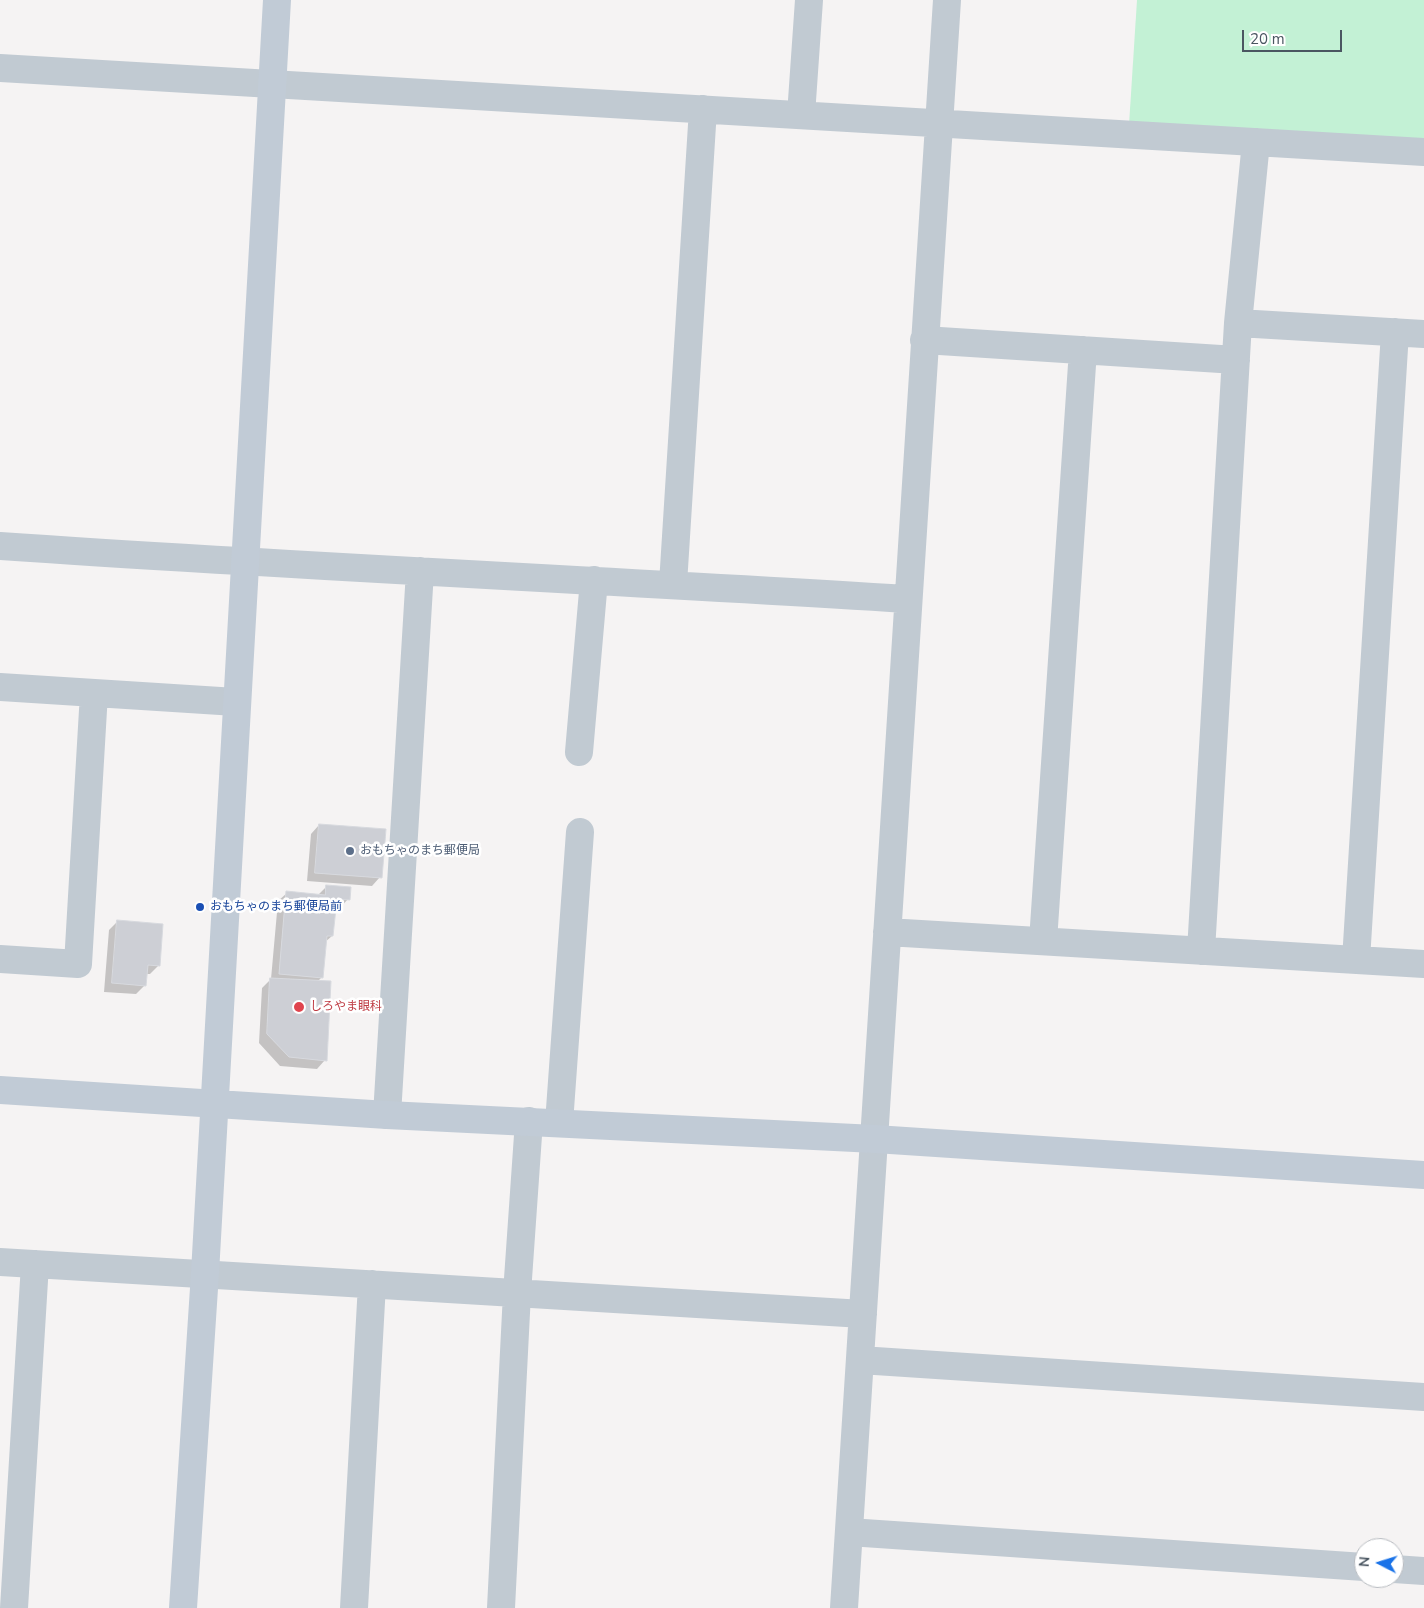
<!DOCTYPE html>
<html>
<head>
<meta charset="utf-8">
<style>
  body { margin:0 }
  #map { position:relative; width:1424px; height:1608px; overflow:hidden; background:#f5f3f3; font-family:"Nunito Sans",sans-serif }
  canvas { display:block }
  .north { position:absolute; left:1354px; top:1538px; width:50px; height:50px; box-sizing:border-box; background:#fff; border:1px solid #b7bbc0; border-radius:50%; rotate:275deg; font-size:14px; font-weight:700; line-height:20px; text-align:center; color:#4a5661 }
  .north::after { content:''; display:block; margin:auto; width:18px; height:22px; background:#1a73e8; clip-path:polygon(50% 0,100% 100%,50% 72%,0 100%) }
  .scale { position:absolute; left:1242px; top:30px; width:100px; height:22px; box-sizing:border-box; border:2px solid #4a5661; border-top:0; padding-left:6px; font-size:15px; line-height:18px; white-space:nowrap; color:#4a5661; -webkit-text-stroke:4px #fff; paint-order:stroke }
</style>
</head>
<body>
<div id="map">
<canvas width="1424" height="1608"></canvas>
<div class="north">N</div>
<div class="scale">20 m</div>
</div>
<script>
const c = document.querySelector('canvas').getContext('2d');
c.lineJoin = 'round';
function fill(path, color) {
  c.fillStyle = color;
  c.fill(path, 'evenodd');
}
function strokePath(path, color, width, dash) {
  c.strokeStyle = color;
  c.lineWidth = width;
  c.lineCap = dash ? 'butt' : 'round';
  c.setLineDash(dash || []);
  c.stroke(path);
}
function write(font, color, halo, rows, align = 'center') {
  c.font = font + ' "Nunito Sans","Noto Sans JP",sans-serif';
  c.lineWidth = 5;
  c.setLineDash([]);
  c.textBaseline = 'middle';
  c.strokeStyle = halo;
  c.fillStyle = color;
  for (const [text, x, y, turn = 0] of rows) {
    c.save();
    c.translate(x, y);
    c.rotate((+turn || 0) * Math.PI / 180);
    c.textAlign = isNaN(turn) ? turn : align;
    if (halo) c.strokeText(text, 0, 0);
    c.fillText(text, 0, 0);
    c.restore();
  }
}
fill(new Path2D(`
  M1137 0H1424V144L1129 125Z`), '#c3f1d5');
fill(new Path2D(`
  M319 825 380 877 372 886 307 881 311 834Z
  M326 887 348 899 340 908H335L332 936 325 942 322 977 318 981 325 1060 317 1069 280 1066 259 1043 262 988 271 979 278 901 287 893 317 896Z
  M117 922 158 966 150 974H146L145 985 136 994 104 992 109 930Z`), '#0003');
const building = new Path2D(`
  M319 824 386 829 382 878 315 873Z
  M326 885 351 887 350 900 337 899 333 936H327L323 978 279 974 286 891 325 895Z
  M117 920 163 924 160 966 148 965 146 986 112 983Z
  M270 978 331 981 327 1061 289 1057 267 1034Z`);
fill(building, '#cdcfd5');
strokePath(building, '#d7d9de', 1);
strokePath(new Path2D(`
  M0 68 1424 152
  M801 115 809 0
  M1238 323 1424 334
  M924 340 1236 360
  M0 546C302 567 605 580 907 599
  M673 584 703 109
  M0 687 236 702
  M579 752 594 580
  M887 932 1424 964
  M1043 941 1083 350
  M1201 951 1238 323 1256 142
  M0 959 78 964 94 693
  M1356 960 1395 332
  M387 1115 420 571
  M559 1123 580 832
  M0 1262 863 1314
  M860 1360 1424 1397
  M849 1532 1364 1567
  M1394 1569 1424 1571
  M14 1608 35 1264
  M354 1608 372 1284
  M501 1608 517 1293 529 1121
  M844 1608 947 0`), '#c1cad2', 28);
strokePath(new Path2D(`
  M0 1090 387 1115 875 1139 1424 1175
  M183 1608 205 1273 277 0`), '#c1cbd6', 28);
for (const [x, y, r, color] of [
  [350,851,5,"#5c6f8a"],
  [200,907,5,"#1a4fb4"],
  [299,1007,6,"#e0444e"]
]) {
  const dot = new Path2D();
  dot.arc(x, y, r, 0, 2 * Math.PI);
  c.fillStyle = color;
  c.fill(dot);
  strokePath(dot, '#fff', 2);
}
write('12px', '#4e5e75', '#fff', [
  ["おもちゃのまち郵便局",360,851]
], 'left');
write('12px', '#164399', '#fff', [
  ["おもちゃのまち郵便局前",210,907]
], 'left');
write('12px', '#be3a42', '#fff', [
  ["しろやま眼科",310,1007]
], 'left');
</script>
</body>
</html>
